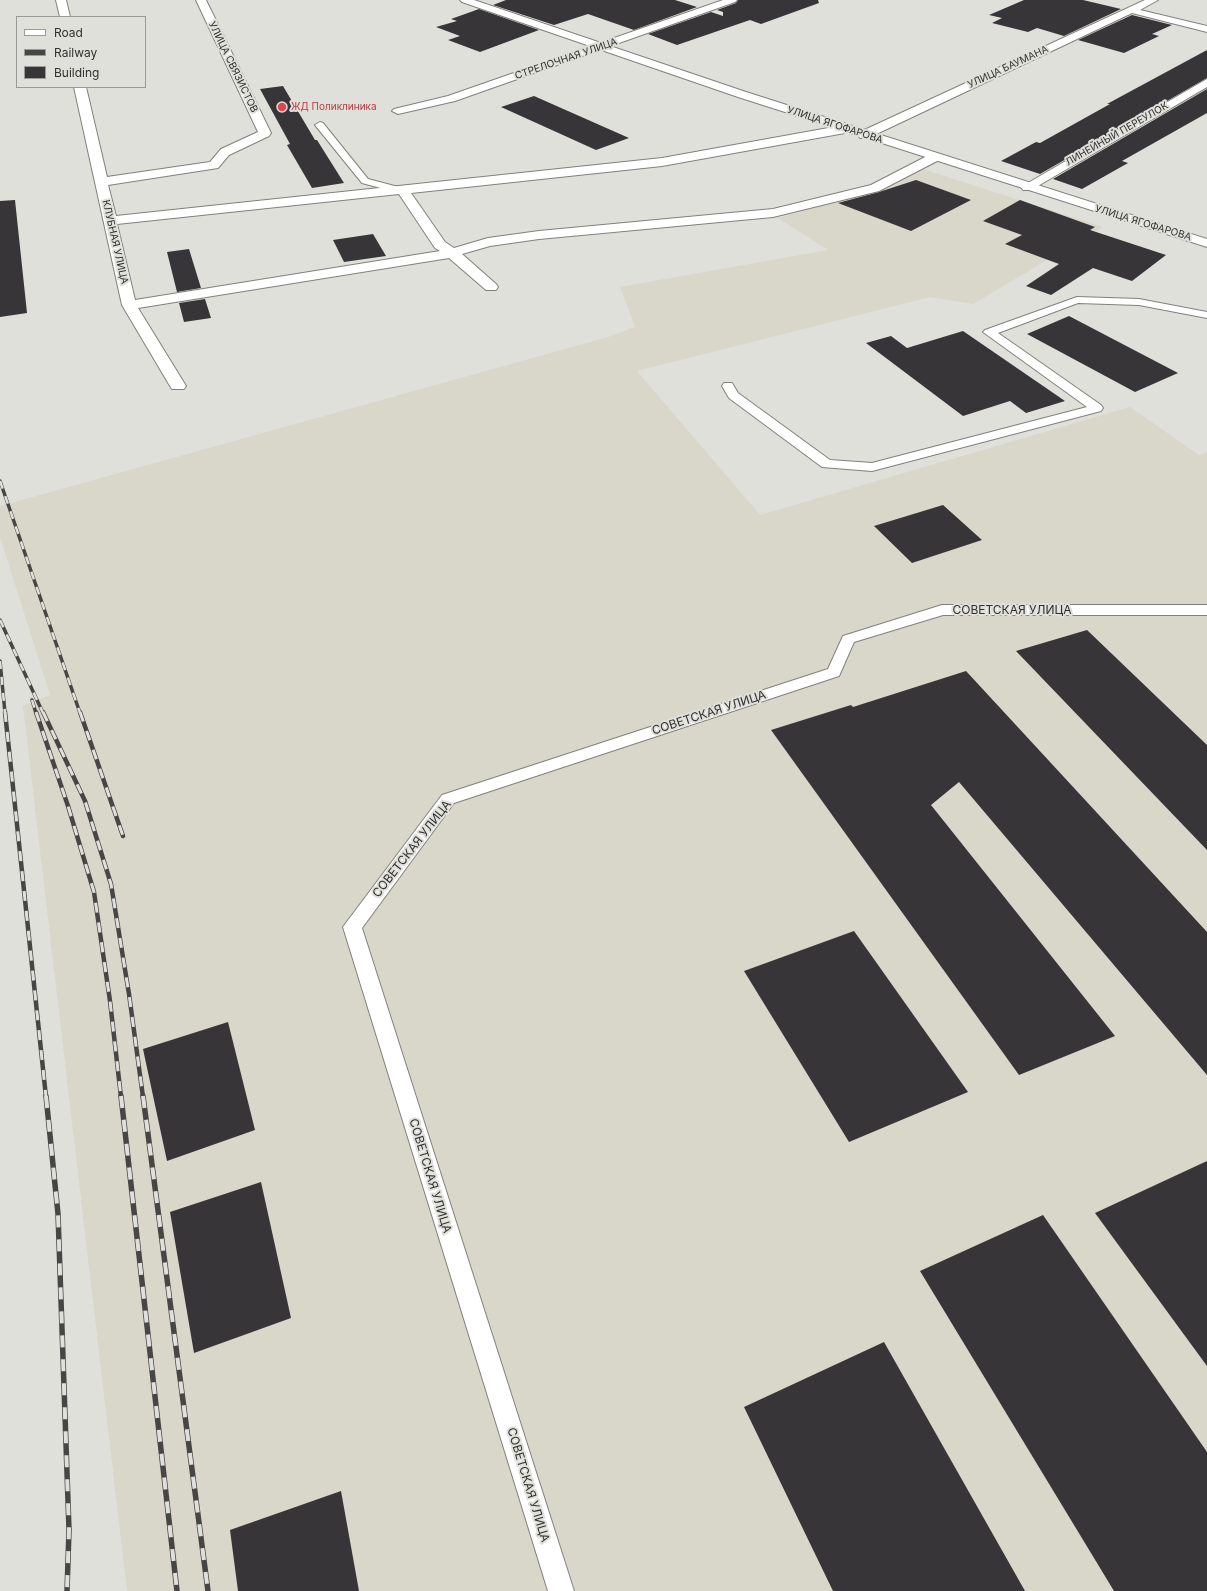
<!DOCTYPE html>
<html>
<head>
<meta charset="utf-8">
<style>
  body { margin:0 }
  #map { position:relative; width:1207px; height:1591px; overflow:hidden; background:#e0e0db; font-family:Inter,sans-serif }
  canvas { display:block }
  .legend { position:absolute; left:16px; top:16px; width:130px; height:72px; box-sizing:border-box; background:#e0e0db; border:1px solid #9a9a96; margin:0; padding:5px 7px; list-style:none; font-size:12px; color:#31302e }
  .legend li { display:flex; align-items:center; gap:8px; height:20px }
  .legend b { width:20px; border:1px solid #9a9a96 }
</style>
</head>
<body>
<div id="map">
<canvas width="1207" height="1591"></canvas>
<ul class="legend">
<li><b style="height:5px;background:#fff"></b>Road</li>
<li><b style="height:5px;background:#474644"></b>Railway</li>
<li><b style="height:11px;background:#373538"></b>Building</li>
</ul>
</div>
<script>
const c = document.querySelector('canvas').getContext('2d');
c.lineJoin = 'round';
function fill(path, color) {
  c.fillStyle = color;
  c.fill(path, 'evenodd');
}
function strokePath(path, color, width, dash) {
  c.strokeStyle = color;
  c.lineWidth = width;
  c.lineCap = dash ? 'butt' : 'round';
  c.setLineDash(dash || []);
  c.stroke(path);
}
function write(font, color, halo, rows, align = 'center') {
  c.font = font + ' Inter,sans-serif';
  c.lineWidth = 4;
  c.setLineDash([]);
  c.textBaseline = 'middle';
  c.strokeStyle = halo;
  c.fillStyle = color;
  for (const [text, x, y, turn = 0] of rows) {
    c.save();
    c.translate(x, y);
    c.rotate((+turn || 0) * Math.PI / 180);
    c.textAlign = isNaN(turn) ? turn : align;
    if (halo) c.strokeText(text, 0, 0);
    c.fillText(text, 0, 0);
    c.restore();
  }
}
fill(new Path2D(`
  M923 169 1103 227 973 304 930 297 637 371 760 515 1130 407 1199 455 1207 452V1591H127L23 706 50 695 0 537V506L608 337 635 327 620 287 828 250 778 218 873 191Z`), '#d9d6ca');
fill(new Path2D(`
  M506 0H675L697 7 634 30 588 14 554 25 493 5Z
  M738 0H818L819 3 761 24 750 20 677 45 648 34 711 12 723 16V12L717 10 736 3Z
  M1024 0H1083L1121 9 1064 36 1037 28 1028 32 992 23 1002 18 989 15Z
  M479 9 539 30 480 52 448 40 460 36 436 27 457 21 451 19Z
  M1132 15 1172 25 1152 34 1159 36 1124 53 1078 40Z
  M1207 50V78L1040 174 1001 161 1036 142 1040 143 1110 104H1107Z
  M283 86 315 140H317L344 183 312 188 287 145 290 144 260 89Z
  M1207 89V113L1122 161 1128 163 1082 189 1053 179Z
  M534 96 629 138 596 150 501 107Z
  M916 180 971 200 911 231 838 203 879 192Z
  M15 200 27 313 0 317V201Z
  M1020 200 1095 227 1090 230 1166 255 1132 281 1093 268 1051 295 1026 286 1059 264 1005 244 1022 235 983 221Z
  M373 234 386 256 344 262 333 240Z
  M189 249 201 288 177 292 167 252Z
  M205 299 211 318 184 322 179 303Z
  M1069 316 1178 373 1135 392 1027 334Z
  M963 331 1065 401 1026 413 1010 401 963 416 866 343 891 336 907 348Z
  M943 505 982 540 912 563 874 526Z
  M1087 630 1207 745V850L1016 651Z
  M966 671 1207 932V1075L959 782 931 805 1115 1036 1019 1075 771 730 851 705 853 707Z
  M854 931 968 1092 849 1142 744 971Z
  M228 1022 255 1130 167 1161 143 1049Z
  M1207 1161V1366L1095 1213Z
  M261 1182 291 1318 194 1353 170 1212Z
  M1043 1215 1207 1452V1591H1114L920 1271Z
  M884 1342 1025 1591H833L744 1407Z
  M341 1491 359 1591H238L230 1530Z`), '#373538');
const service = new Path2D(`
  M320 122 323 123 368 179 406 189 408 191 406 193 403 194 362 183 315 125Z
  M1077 297 1139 299 1207 312V318L1139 305 1078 303 998 333 1101 405 1103 408 1101 411 872 471 822 467 729 398 722 386 724 383H732L738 393 830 460 872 463 1087 407 983 332 985 330Z
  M942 605H1207V615H943L854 642 839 676 454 803 362 928 574 1591H548L343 927 442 795 828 669 843 636Z`);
const minor = new Path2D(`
  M56 0H66L70 17H60Z
  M196 0H206L271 133 269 136 229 155 218 168 108 185 116 216 662 158 845 125 851 129 845 133 662 166 411 193 445 242 454 248 488 238 539 231 773 209 871 185 931 154H939L941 157 939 160 879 191 773 217 539 239 490 246 462 254 496 284 498 287 496 290H486L449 258 138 308 186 386 184 389H172L170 386 122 305 74 87H86L107 177 210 162 221 149 258 132ZM399 194 435 248 440 251 135 300 117 224Z
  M723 0H737L735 2 455 101 398 114 392 111 394 109 448 96Z
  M1145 0H1158L1140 10 1207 26V32L1132 13 868 138H860L858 135 860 132Z
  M1207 79V87L1031 190H1023L1021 187Z`);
const primary = new Path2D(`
  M460 0H474L746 92 1207 239V247L738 97 462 2Z`);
strokePath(service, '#81817c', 2);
strokePath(minor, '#81817c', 2);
strokePath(primary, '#81817c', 2);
fill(service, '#fff');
fill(minor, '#fff');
fill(primary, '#fff');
const railFar2 = new Path2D(`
  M0 481 80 713
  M0 620 43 713
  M0 661 5 713
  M32 700 36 713`);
const railFar1 = new Path2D(`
  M5 712 46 1097
  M36 712 68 806 94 892 110 1001 121 1097
  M43 712 85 801 111 884 129 994 143 1097
  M80 712 123 836`);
const rail = new Path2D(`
  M46 1096 58 1214 69 1530 67 1591
  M121 1096 177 1591
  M143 1096 208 1591`);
strokePath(railFar2, '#474644', 3.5);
strokePath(railFar1, '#474644', 4.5);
strokePath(rail, '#474644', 5.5);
strokePath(railFar2, '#e0e0db', 2.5, [8]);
strokePath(railFar1, '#e0e0db', 3, [10]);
strokePath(rail, '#e0e0db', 4, [12]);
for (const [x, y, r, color] of [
  [282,107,5,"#e0444e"]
]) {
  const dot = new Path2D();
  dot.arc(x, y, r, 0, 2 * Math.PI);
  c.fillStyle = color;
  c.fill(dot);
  strokePath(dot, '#e0e0db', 1.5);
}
write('10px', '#31302e', '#e0e0db', [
  ["СТРЕЛОЧНАЯ УЛИЦА",566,59,-19],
  ["УЛИЦА СВЯЗИСТОВ",233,67,64],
  ["УЛИЦА БАУМАНА",1008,67,-25],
  ["УЛИЦА ЯГОФАРОВА",835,125,18],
  ["ЛИНЕЙНЫЙ ПЕРЕУЛОК",1117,134,-30],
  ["УЛИЦА ЯГОФАРОВА",1143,223,17],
  ["КЛУБНАЯ УЛИЦА",115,242,77]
]);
write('10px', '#be3a42', '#e0e0db', [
  ["ЖД Поликлиника",291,107]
], 'left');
write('12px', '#31302e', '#e0e0db', [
  ["СОВЕТСКАЯ УЛИЦА",1012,610],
  ["СОВЕТСКАЯ УЛИЦА",709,713,-18],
  ["СОВЕТСКАЯ УЛИЦА",412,849,-52],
  ["СОВЕТСКАЯ УЛИЦА",430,1176,73],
  ["СОВЕТСКАЯ УЛИЦА",528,1485,73]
]);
</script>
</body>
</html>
